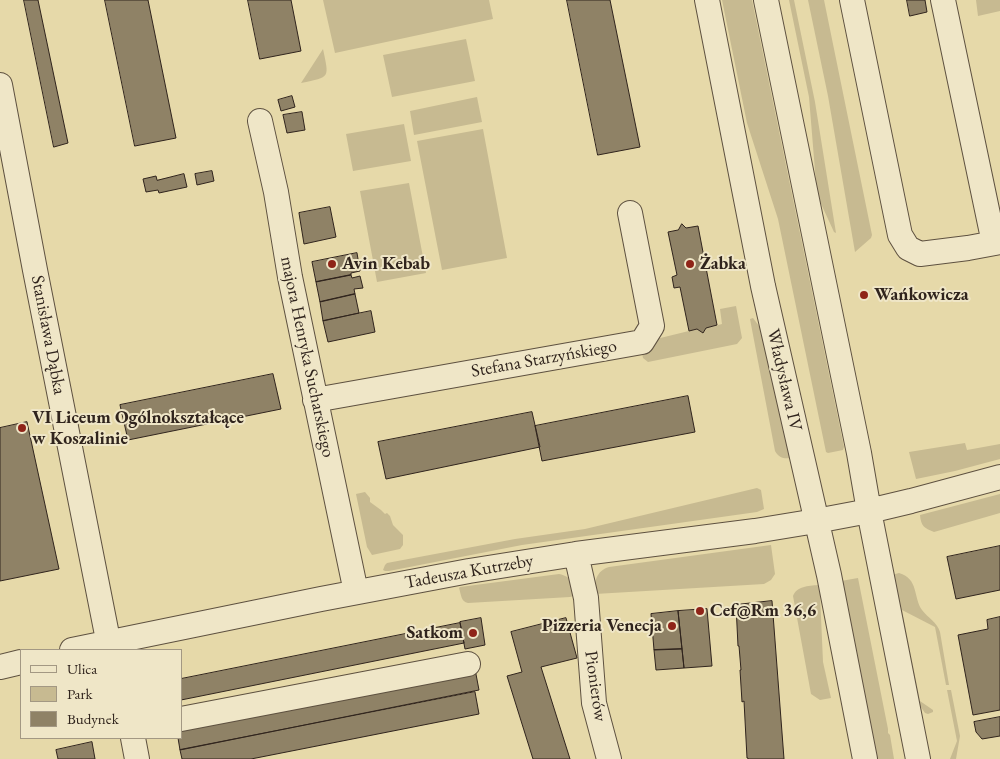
<!DOCTYPE html>
<html>
<head>
<meta charset="utf-8">
<style>
  body { margin:0 }
  #map { position:relative; width:1000px; height:759px; overflow:hidden; background:#e6d9a9; font-family:"EB Garamond",serif }
  canvas { display:block }
  .legend { position:absolute; left:20px; top:649px; width:162px; height:90px; box-sizing:border-box; background:#efe6c7; border:1px solid #a39883; margin:0; padding:6px 9px; list-style:none; font-size:15px; color:#30241d }
  .legend li { display:flex; align-items:center; gap:10px; height:25px }
  .legend b { width:25px; border:1px solid #a39883 }
</style>
</head>
<body>
<div id="map">
<canvas width="1000" height="759"></canvas>
<ul class="legend">
<li><b style="height:6px;background:#efe6c7"></b>Ulica</li>
<li><b style="height:14px;background:#c7ba91"></b>Park</li>
<li><b style="height:14px;background:#8f8266"></b>Budynek</li>
</ul>
</div>
<script>
const c = document.querySelector('canvas').getContext('2d');
c.lineJoin = 'round';
function fill(path, color) {
  c.fillStyle = color;
  c.fill(path, 'evenodd');
}
function strokePath(path, color, width, dash) {
  c.strokeStyle = color;
  c.lineWidth = width;
  c.lineCap = dash ? 'butt' : 'round';
  c.setLineDash(dash || []);
  c.stroke(path);
}
function write(font, color, halo, rows, align = 'center') {
  c.font = font + ' "EB Garamond",serif';
  c.lineWidth = 4;
  c.setLineDash([]);
  c.textBaseline = 'middle';
  c.strokeStyle = halo;
  c.fillStyle = color;
  for (const [text, x, y, turn = 0] of rows) {
    c.save();
    c.translate(x, y);
    c.rotate((+turn || 0) * Math.PI / 180);
    c.textAlign = isNaN(turn) ? turn : align;
    if (halo) c.strokeText(text, 0, 0);
    c.fillText(text, 0, 0);
    c.restore();
  }
}
fill(new Path2D(`
  M323 0H489L493 19 335 53Z
  M722 0H752L844 447 843 450 828 453 826 452 778 219 747 123Z
  M789 0H794L815 102 836 233 834 232 817 195 809 97Z
  M808 0H824L872 235 871 238 855 252 828 96Z
  M976 0H1000V11L978 16Z
  M466 39 475 81 392 97 383 55Z
  M323 49C329 78 331 77 301 83Z
  M477 97 482 122 414 135 410 111Z
  M404 124 411 161 353 171 346 134Z
  M483 129 507 258 442 270 417 141Z
  M409 183 426 273 377 282 360 191Z
  M736 306 742 338 737 344 648 362 643 358 640 343 697 329 703 333 706 328 722 324 720 309Z
  M753 318 765 334 791 458C784 459 779 458 775 451L750 319Z
  M965 443 967 450 1000 444V459L955 471 916 479 909 452Z
  M757 488 761 490 764 509 757 512 522 545 389 571H385L383 570 385 565 387 563 515 539 585 529Z
  M365 492 370 498V502L381 510 385 514 387 513 390 516 393 525 403 535V545L400 549 372 555 367 547 356 494Z
  M1000 494V513L934 532C924 528 921 526 920 515Z
  M771 545 775 574 771 580 764 584 595 594C594 582 596 571 609 567Z
  M899 573C919 579 913 597 922 610 928 618 937 622 940 632L949 685H946L935 627 902 610 920 701 933 710V712L928 714 925 713 918 703 892 575Z
  M559 574C572 577 573 583 577 595L570 597 468 603C461 602 461 594 459 588L460 587Z
  M858 578 888 729V733L890 735 894 759H876L841 581Z
  M818 585 820 594 823 662 831 698 820 700 811 694 793 596C797 586 808 586 818 585Z
  M947 690H951L960 736 956 759H950L957 741Z`), '#c7ba91');
const building = new Path2D(`
  M24 0H38L68 143 54 147Z
  M105 0H148L176 138 135 146Z
  M248 0H291L301 51 260 59Z
  M567 0H610L640 147 598 155Z
  M907 0H925L927 12 910 16Z
  M292 96 295 107 281 111 278 100Z
  M302 112 305 130 287 133 283 115Z
  M212 171 214 181 197 185 195 174Z
  M184 174 187 187 159 193 158 190 146 192 143 179 156 176 157 180Z
  M330 207 336 237 304 244 299 213Z
  M682 224 686 228 698 226 717 325 706 328 703 333 697 329 689 331 680 287 674 288 672 277 677 275 668 232 678 230Z
  M357 253 360 271 351 273V275L316 282 312 262Z
  M351 275 352 278 360 276 363 288 354 289 355 294 320 302 316 282Z
  M355 294 359 313 323 321 320 302Z
  M371 311 375 332 328 342 323 321Z
  M273 374 281 409 128 440 120 405Z
  M688 396 695 432 542 461 535 426Z
  M532 412 540 447 386 479 378 442Z
  M27 422 59 569 0 581V428Z
  M1000 546V590L956 599 947 557Z
  M772 601 784 759H748V758H747L744 701 742 702 740 670H741L739 646H738L736 605Z
  M707 609 712 666 684 668 678 611Z
  M678 611 682 649 654 650 651 614Z
  M1000 617V710L973 715 958 635 988 629 987 620Z
  M481 618 485 645 465 649 460 622Z
  M566 618 577 658 541 667 570 759H533L507 676 522 672 511 632Z
  M460 623 464 643 181 700V679Z
  M682 649 684 668 656 670 654 650Z
  M475 669 479 690 180 750 178 738H181V727Z
  M475 692 479 714 251 759H182L180 750Z
  M1000 717V736L982 739 976 732 974 722Z
  M92 742 95 759H58L56 750Z`);
fill(building, '#8f8266');
strokePath(building, '#30241d', 1);
const minor = new Path2D(`
  M707 0 763 286 829 575 865 759
  M766 0 859 453 869 511 918 759
  M852 0 900 235 908 248 920 254 968 248 1000 242
  M943 0 994 243
  M0 85 35 270 110 650
  M260 121 276 192 290 277 356 592
  M315 400 642 342 652 326 630 213
  M576 554 586 598 594 703 609 759
  M72 650 321 599 469 571 576 554 755 531 816 521 869 511 911 501 1000 477
  M0 667 21 662
  M181 719 468 664
  M133 738 137 759`);
strokePath(minor, '#5e5140', 26);
strokePath(minor, '#efe6c7', 24);
for (const [x, y, r, color] of [
  [332,264,5,"#8f2418"],
  [690,264,5,"#8f2418"],
  [864,295,5,"#8f2418"],
  [22,428,5,"#8f2418"],
  [700,611,5,"#8f2418"],
  [672,626,5,"#8f2418"],
  [473,633,5,"#8f2418"]
]) {
  const dot = new Path2D();
  dot.arc(x, y, r, 0, 2 * Math.PI);
  c.fillStyle = color;
  c.fill(dot);
  strokePath(dot, '#efe6c7', 2);
}
write('bold 18px', '#30241d', '#efe6c7', [
  ["Avin Kebab",342,264],
  ["Żabka",700,264],
  ["Wańkowicza",874,295],
  ["VI Liceum Ogólnokształcące",32,418],
  ["w Koszalinie",32,439],
  ["Cef@Rm 36,6",710,611],
  ["Pizzeria Venecja",662,626,"right"],
  ["Satkom",463,633,"right"]
], 'left');
write('18px', '#30241d', '#efe6c7', [
  ["Stanisława Dąbka",48,335,79],
  ["majora Henryka Sucharskiego",307,357,78],
  ["Stefana Starzyńskiego",544,359,-10],
  ["Władysława IV",784,380,77],
  ["Tadeusza Kutrzeby",469,572,-10],
  ["Pionierów",595,686,82]
]);
</script>
</body>
</html>
